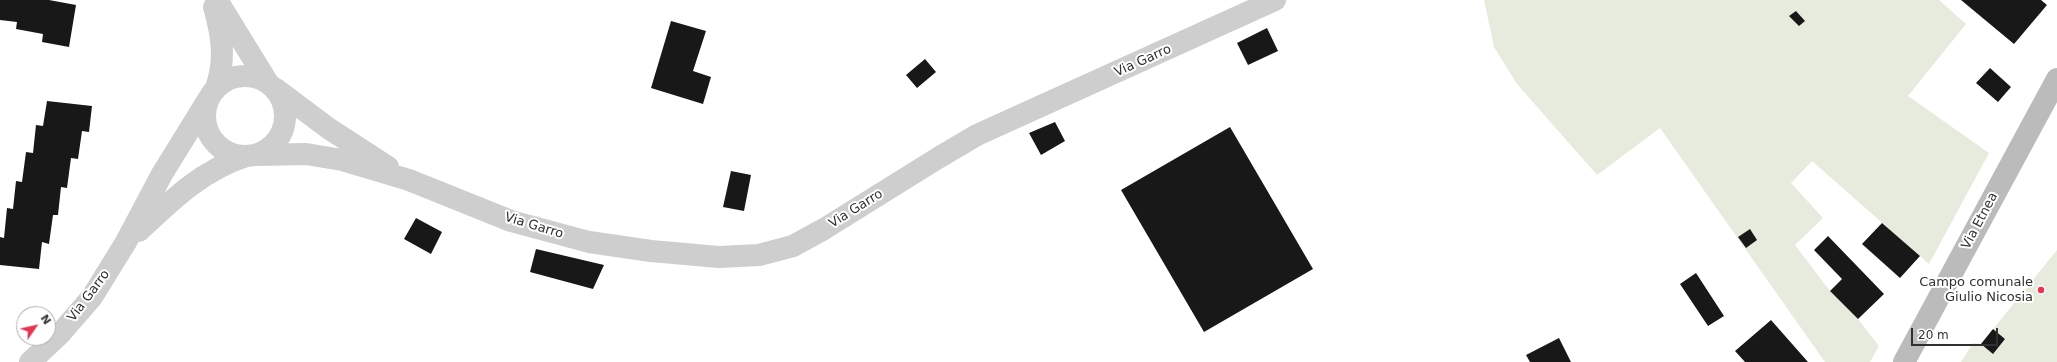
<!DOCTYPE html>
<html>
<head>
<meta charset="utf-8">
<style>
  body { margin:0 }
  #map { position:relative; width:2057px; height:362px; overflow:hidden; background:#fff; font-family:"DejaVu Sans",sans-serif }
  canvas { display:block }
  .north { position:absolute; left:16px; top:306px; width:40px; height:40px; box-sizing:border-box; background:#fff; border:1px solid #adadad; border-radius:50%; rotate:56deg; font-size:11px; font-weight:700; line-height:16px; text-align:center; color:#313131 }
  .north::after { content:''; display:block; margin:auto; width:14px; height:18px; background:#e83452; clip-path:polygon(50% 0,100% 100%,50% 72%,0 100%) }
  .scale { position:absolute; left:1911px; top:328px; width:87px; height:18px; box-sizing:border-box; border:2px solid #313131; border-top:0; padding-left:5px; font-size:12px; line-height:14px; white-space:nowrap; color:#313131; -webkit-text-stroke:3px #fff; paint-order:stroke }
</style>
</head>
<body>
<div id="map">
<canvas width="2057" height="362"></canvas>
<div class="north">N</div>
<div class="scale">20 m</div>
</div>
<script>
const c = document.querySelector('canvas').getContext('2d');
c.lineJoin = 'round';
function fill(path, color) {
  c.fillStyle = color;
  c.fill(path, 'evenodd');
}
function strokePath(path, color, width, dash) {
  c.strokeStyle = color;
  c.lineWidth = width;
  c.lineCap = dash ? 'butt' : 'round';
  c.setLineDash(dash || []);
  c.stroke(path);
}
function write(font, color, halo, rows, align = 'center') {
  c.font = font + ' "DejaVu Sans",sans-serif';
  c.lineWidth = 4;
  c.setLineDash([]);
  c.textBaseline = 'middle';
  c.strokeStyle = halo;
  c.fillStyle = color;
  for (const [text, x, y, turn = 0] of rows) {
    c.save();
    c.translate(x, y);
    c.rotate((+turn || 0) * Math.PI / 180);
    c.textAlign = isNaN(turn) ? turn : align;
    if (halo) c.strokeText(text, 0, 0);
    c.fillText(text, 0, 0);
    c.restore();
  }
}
fill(new Path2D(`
  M1484 0H1939L1966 24 1908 96 1989 153 1929 264 1812 161 1791 183 1823 218 1795 245 1830 291 1858 319 1879 346 1870 362H1825L1660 128 1597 175 1517 84 1494 47Z
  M2057 250V362H1961L1973 343 1981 344Z`), '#e6ebdd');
fill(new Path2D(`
  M0 0H49L76 5 69 47 42 42 43 34 16 29 17 22 0 20Z
  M1961 0H2041L2047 5 2014 44Z
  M1796 11 1805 21 1799 26 1789 16Z
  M671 21 706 31 693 71 711 77 703 104 651 88Z
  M1267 28 1278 51 1248 65 1237 43Z
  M925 59 936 72 917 88 906 75Z
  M1990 68 2011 87 1998 102 1976 83Z
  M47 101 92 106 89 132 82 131 78 159 71 158 67 188 61 187 58 215H53L49 244 42 242 39 269 0 265V237L4 238 7 208 13 209 16 181 22 182 26 152 33 153 36 125 43 126Z
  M1055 122 1065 141 1041 155 1029 133Z
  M1230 127 1313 269 1204 332 1121 190Z
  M731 171 751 175 744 211 723 207Z
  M416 218 442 232 431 254 404 239Z
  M1882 223 1920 256 1900 278 1862 244Z
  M1750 229 1757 240 1746 248 1738 237Z
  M1828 236 1884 294 1858 319 1830 291 1842 279 1814 250Z
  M536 249 604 265 593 289 530 272Z
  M1696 273 1724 316 1708 326 1680 284Z
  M1771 320 1808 362H1745L1735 351Z
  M1993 329 2005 339 1993 354 1981 344Z
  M1559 338 1571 362H1530L1526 355Z`), '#181818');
strokePath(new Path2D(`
  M217 0 268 83
  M214 7C222 35 226 60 216 88
  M205 116a40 40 0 1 1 80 0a40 40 0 1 1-80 0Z
  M276 89 328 128 388 167
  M258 155 306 154 342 160 409 180 511 221 589 242 651 251 719 257 759 255 793 246 824 229 938 158 977 135 1275 0
  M139 231C173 199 201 171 246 156
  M30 362 59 335 92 297 126 242 162 174 209 98`), '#cecece', 22);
strokePath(new Path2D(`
  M1904 362 2057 79`), '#bbb', 22);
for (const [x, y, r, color] of [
  [2041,290,4,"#e83452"]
]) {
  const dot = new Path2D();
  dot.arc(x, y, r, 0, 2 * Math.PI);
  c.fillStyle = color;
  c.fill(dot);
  strokePath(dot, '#fff', 1.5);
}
write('13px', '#313131', '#fff', [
  ["Via Garro",1143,61,-24],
  ["Via Garro",856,209,-32],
  ["Via Etnea",1980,221,-62],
  ["Via Garro",534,226,17],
  ["Via Garro",89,296,-53]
]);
write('13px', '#313131', '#fff', [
  ["Campo comunale",2033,283],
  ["Giulio Nicosia",2033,298]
], 'right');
</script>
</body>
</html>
